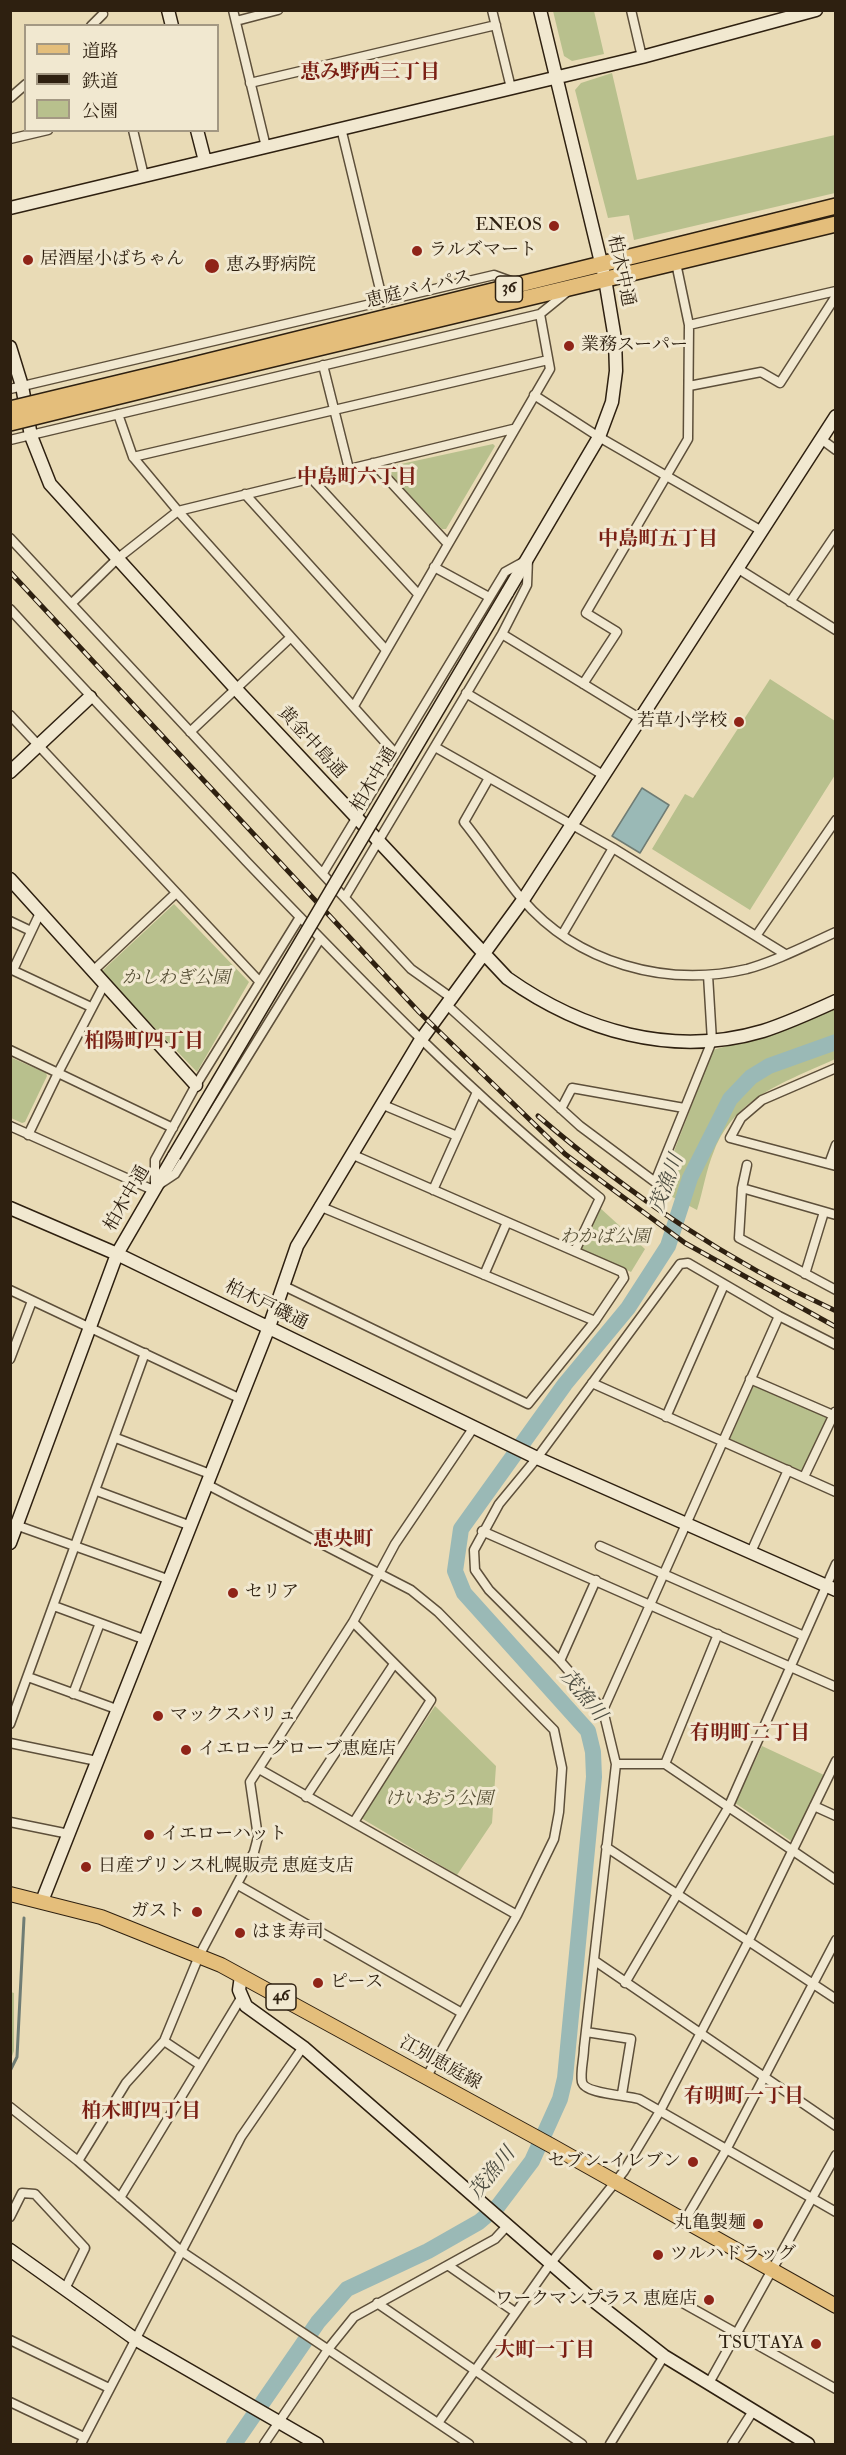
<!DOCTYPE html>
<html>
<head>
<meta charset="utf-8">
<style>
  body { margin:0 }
  #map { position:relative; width:846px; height:2455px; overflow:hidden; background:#e9dbb6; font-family:"IM FELL Double Pica","Noto Serif JP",serif }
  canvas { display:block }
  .frame { position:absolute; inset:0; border:12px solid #2e2010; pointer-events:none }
  .legend { position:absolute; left:24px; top:24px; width:195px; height:108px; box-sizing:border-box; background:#f1e8d0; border:2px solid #a39883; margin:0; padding:8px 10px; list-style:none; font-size:18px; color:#2e2010 }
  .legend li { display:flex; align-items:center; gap:12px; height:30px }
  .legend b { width:30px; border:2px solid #a39883 }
</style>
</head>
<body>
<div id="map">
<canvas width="846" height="2455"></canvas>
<div class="frame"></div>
<ul class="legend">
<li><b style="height:8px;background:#e4be7b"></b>道路</li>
<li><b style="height:8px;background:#2e2010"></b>鉄道</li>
<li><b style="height:16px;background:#b8c08d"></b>公園</li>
</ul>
</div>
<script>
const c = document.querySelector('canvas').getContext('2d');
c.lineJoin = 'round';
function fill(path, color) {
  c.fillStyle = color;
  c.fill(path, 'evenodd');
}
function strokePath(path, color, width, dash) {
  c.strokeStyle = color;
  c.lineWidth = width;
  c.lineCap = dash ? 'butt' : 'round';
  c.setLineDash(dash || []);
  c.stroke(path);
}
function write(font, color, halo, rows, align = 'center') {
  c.font = font + ' "IM FELL Double Pica","Noto Serif JP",serif';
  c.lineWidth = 6;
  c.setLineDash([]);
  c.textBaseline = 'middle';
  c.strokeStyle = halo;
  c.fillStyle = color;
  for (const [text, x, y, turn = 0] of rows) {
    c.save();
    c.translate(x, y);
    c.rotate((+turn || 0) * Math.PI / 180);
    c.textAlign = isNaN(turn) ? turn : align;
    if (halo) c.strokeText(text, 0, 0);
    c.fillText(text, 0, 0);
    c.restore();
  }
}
fill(new Path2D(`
  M553 11H594L604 54 572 61 564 56Z
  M612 73 637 180 835 135V193L634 240 629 215 608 218 575 90 581 83Z
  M493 444 495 446 446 529H442L386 470 387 467Z
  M770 679 835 721V775L750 910 652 849 685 794 693 798Z
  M174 904 249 982 197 1072 101 972Z
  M835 1007V1059C786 1082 736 1096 714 1151 706 1170 703 1191 697 1210L659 1190 713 1050 764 1035Z
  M10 1057 46 1073 47 1076 25 1122 22 1123 11 1118Z
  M599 1207 645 1249 631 1272 579 1248Z
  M754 1385 827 1418 802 1471 730 1439Z
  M435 1706 496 1766 492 1823 457 1875 361 1818Z
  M762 1746 824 1775 797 1837 791 1841 735 1803Z
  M11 1992 14 1993V2051L11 2059Z`), '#b8c08d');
const water = new Path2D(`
  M642 788 669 805 640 853 612 836Z`);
fill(water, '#9ab9b6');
strokePath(water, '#6f7c74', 1.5);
strokePath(new Path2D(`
  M10 2071 17 2057 24 1918`), '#6f7c74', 3);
strokePath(new Path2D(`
  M234 2444 318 2322 347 2289 428 2251 479 2222 498 2206 532 2161 560 2099 565 2078 594 1777 593 1752 588 1731 464 1593 455 1571 461 1529 565 1384 628 1308 668 1246 690 1178 730 1099 751 1077 769 1066 836 1042`), '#9ab9b6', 16);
const street = new Path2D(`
  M233 10 266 147
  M492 10 511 88
  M631 10 642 57
  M236 21 278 10
  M91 26 103 14
  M250 83 496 25
  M10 98 26 84
  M341 128 383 302
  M133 130 144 176
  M10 139 48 130
  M689 325 836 291
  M323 365 349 469
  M689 386 761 372 780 383 836 296
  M10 389 494 275 516 283
  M534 395 599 437 760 530
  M118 414 133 457 178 511 394 752
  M821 439 836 450
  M10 440 540 314 567 292
  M133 457 548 360
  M373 463 447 543
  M311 478 418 594
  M245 494 386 650
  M10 538 411 969 453 999
  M434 567 489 597
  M737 568 836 630
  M790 602 836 534
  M72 603 117 559 178 511 513 429
  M10 609C88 694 167 777 246 861 359 979 472 1096 600 1198L575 1251
  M502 634 639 718
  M583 684 617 632 586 613 688 439 689 325 676 263
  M466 693 603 775
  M354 706 550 369 540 314
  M10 715 259 981
  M190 732 291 637
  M435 747 613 848 785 954
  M489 778 464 822C484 847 502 875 522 899 577 963 665 988 747 969 777 961 807 945 836 932
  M323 873 505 572 525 561
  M345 897 502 634 527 585 528 559
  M10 921 31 931
  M562 935 613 848
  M756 936 836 820
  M10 969 91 1007
  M13 970 40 913
  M94 970 175 894
  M448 1006 580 1126 655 1182 712 1041 708 975
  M10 1050 173 1128
  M836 1068 762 1100 741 1118 730 1138 836 1166
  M381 1104 457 1136
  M561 1109 572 1088 684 1108
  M10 1126 153 1190
  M28 1135 58 1073 105 983
  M829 1164 836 1145
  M160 1184 175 1174 320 939
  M155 1187V1160L196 1085 300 917
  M742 1188 747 1165
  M433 1190 477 1092
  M319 1206 595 1321
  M836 1215 742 1188 739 1238 836 1290
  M805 1274 824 1212
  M484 1275 507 1222
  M282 1285 528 1404 595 1321 624 1278 622 1272 351 1154
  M10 1290 241 1399
  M836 1345 779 1316 688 1263 680 1264 537 1458 499 1504 474 1550 475 1570 489 1590 560 1661 603 1710 616 1764 584 2048C584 2058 580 2072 582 2082 585 2094 626 2095 639 2099L836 2212
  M10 1359 32 1301
  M750 1379 833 1415
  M592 1383 836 1492
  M666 1417 724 1285
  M116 1438 210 1474
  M804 1477 835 1412
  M206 1484 411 1590 438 1612 554 1730 562 1768 559 1812 554 1839 517 1915 426 2078
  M97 1491 191 1526
  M10 1523 170 1580
  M482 1531 836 1687
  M600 1546 804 1636
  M751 1552 788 1470
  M54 1606 146 1640
  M353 1622 431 1700 354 1822
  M560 1661 596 1580
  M28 1677 119 1710
  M73 1694 100 1623
  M603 1710 779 1316
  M10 1724 145 1353
  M10 1743 97 1761
  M616 1764H665L836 1880
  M665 1764 718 1634
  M259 1769 517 1915
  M306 1797 394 1664
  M814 1806 836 1816
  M10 1822 69 1834
  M606 1847 836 1999
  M238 1885 462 2013
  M595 1961 836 2126
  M625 1983 728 1808 836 1564
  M586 2032 631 2039 622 2094
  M164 2041 199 1956 254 1852 258 1837 250 1782 353 1622 395 1544 474 1427
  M10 2107 78 2161 181 2251 469 2444
  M78 2161 126 2083 164 2041 200 2065
  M120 2198 241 1998
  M10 2217 22 2193 35 2194 85 2248 65 2289
  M685 2220 726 2150 836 1940
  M449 2266 515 2312
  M672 2297 836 2389
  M377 2303 582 2444
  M10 2340 109 2388
  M709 2383 836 2155
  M10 2402 84 2437
  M438 2423 550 2264 624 2171 660 2111 748 1942 836 1761
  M81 2444 241 2137 303 2047
  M264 2444 329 2348 354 2317 495 2239 507 2226
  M610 2444 664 2356
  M732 2444 753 2411`);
const secondary = new Path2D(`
  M168 10 172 26
  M197 130 205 161
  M10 208 642 57 816 10
  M10 347 22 386 31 436 50 484 236 689 507 978C582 1031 672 1058 763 1031 788 1023 812 1012 836 1001
  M507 593 599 437 612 402 616 371 615 339 605 279 540 10
  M10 772 90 697
  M10 879 196 1085
  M10 1208 117 1254 537 1458 836 1590
  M10 1543 117 1254 174 1156
  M42 1901 269 1327 297 1246 420 1041 523 900 836 416
  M241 1976 239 1990 246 2006 303 2047 594 2301 664 2356 808 2444
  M10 2250 135 2339 317 2444`);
const primary = new Path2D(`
  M10 1894 101 1917 221 1965 552 2146 836 2306`);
const highway = new Path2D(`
  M181 368 836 206
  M185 380 836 224`);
strokePath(street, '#5d4f3a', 11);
strokePath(secondary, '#2e2010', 15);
strokePath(primary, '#2e2010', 16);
strokePath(highway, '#2e2010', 18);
strokePath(street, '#f1e8d0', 8);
strokePath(secondary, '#f1e8d0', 12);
strokePath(primary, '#e4be7b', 14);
strokePath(highway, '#e4be7b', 15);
const rail = new Path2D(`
  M10 572 419 1012 565 1154 685 1243 836 1327
  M538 1116C630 1195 725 1260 836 1311`);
strokePath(rail, '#2e2010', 5);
strokePath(rail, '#f1e8d0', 3, [9]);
const secondaryBridge = new Path2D(`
  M174 1156 507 593`);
const highwayBridge = new Path2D(`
  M10 409 181 368
  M10 423 185 380`);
strokePath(secondaryBridge, '#2e2010', 15, []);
strokePath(highwayBridge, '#2e2010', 18, []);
strokePath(secondaryBridge, '#f1e8d0', 12);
strokePath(highwayBridge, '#e4be7b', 15);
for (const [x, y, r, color] of [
  [554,226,6,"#8f2418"],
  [417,251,6,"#8f2418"],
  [28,260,6,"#8f2418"],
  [212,266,8,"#8f2418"],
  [569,346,6,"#8f2418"],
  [739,722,6,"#8f2418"],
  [233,1593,6,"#8f2418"],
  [158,1716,6,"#8f2418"],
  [186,1750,6,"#8f2418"],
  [149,1835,6,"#8f2418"],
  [86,1867,6,"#8f2418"],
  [197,1912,6,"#8f2418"],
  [240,1933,6,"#8f2418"],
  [318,1983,6,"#8f2418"],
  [693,2162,6,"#8f2418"],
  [758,2224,6,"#8f2418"],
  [658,2255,6,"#8f2418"],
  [709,2300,6,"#8f2418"],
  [816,2344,6,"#8f2418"]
]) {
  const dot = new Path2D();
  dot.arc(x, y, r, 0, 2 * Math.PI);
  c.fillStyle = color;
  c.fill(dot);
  strokePath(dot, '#f1e8d0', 2);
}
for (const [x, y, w] of [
  [509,289,27],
  [281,1997,30]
]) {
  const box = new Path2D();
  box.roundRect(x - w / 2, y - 13, w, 26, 4.5);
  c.fillStyle = '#f1e8d0';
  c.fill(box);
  strokePath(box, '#2e2010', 1.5);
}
write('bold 16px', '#2e2010', null, [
  ["36",509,289],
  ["46",281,1997]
]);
write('18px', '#2e2010', '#f1e8d0', [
  ["ENEOS",542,226,"right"],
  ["ラルズマート",429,251],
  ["居酒屋小ばちゃん",40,260],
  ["恵み野病院",226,266],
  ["業務スーパー",581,346],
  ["若草小学校",727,722,"right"],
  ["セリア",245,1593],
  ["マックスバリュ",170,1716],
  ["イエローグローブ恵庭店",198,1750],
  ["イエローハット",161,1835],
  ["日産プリンス札幌販売 恵庭支店",98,1867],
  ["ガスト",185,1912,"right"],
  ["はま寿司",252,1933],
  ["ピース",330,1983],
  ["セブン-イレブン",681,2162,"right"],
  ["丸亀製麺",746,2224,"right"],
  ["ツルハドラッグ",670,2255],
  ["ワークマンプラス 恵庭店",697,2300,"right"],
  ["TSUTAYA",804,2344,"right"]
], 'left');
write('18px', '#2e2010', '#f1e8d0', [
  ["柏木中通",620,271,78],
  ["恵庭バイパス",419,290,-14],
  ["黄金中島通",311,743,47],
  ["柏木中通",375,780,-59],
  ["柏木中通",128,1199,-60],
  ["柏木戸磯通",266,1306,26],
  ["江別恵庭線",440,2064,29]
]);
write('italic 18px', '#575036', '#f1e8d0', [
  ["かしわぎ公園",176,979],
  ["わかば公園",605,1238],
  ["けいおう公園",439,1800]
]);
write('bold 20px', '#7a1f14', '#f1e8d0', [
  ["恵み野西三丁目",370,74],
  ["中島町六丁目",357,479],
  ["中島町五丁目",658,541],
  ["柏陽町四丁目",144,1043],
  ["恵央町",343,1541],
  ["有明町二丁目",750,1735],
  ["有明町一丁目",744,2098],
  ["柏木町四丁目",141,2113],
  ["大町一丁目",545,2352]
]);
write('italic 20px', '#4e4e42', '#f1e8d0', [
  ["茂漁川",668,1184,-69],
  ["茂漁川",582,1696,51],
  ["茂漁川",493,2174,-51]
]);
</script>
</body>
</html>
